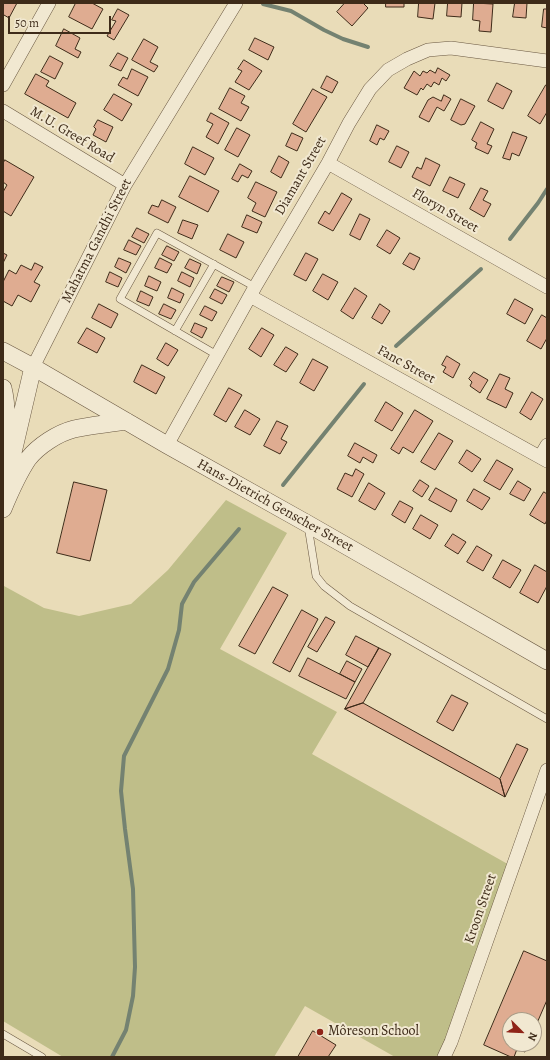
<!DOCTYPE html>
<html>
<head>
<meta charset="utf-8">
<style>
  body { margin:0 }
  #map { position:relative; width:550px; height:1060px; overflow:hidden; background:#e9dcb8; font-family:Alegreya,serif }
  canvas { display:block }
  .frame { position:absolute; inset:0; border:4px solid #3e2b19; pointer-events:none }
  .north { position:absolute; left:502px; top:1012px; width:40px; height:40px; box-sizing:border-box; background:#f1e8d1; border:1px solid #a99c87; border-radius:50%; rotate:114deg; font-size:11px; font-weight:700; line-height:16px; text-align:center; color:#3e2b19 }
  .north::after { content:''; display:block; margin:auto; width:14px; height:18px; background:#8f2418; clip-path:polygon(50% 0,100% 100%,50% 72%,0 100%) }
  .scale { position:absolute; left:8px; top:16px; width:103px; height:18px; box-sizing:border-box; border:2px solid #3e2b19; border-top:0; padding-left:5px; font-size:12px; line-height:14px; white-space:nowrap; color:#3e2b19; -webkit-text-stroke:3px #f1e8d1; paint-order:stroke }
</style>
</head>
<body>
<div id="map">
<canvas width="550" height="1060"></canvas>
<div class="frame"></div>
<div class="north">N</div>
<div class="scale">50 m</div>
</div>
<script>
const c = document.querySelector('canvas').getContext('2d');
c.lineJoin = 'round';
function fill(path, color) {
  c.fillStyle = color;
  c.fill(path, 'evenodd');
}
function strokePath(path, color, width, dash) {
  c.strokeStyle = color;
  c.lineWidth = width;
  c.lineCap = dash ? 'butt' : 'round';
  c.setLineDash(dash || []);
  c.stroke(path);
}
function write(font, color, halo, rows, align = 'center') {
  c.font = font + ' Alegreya,serif';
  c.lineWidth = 4;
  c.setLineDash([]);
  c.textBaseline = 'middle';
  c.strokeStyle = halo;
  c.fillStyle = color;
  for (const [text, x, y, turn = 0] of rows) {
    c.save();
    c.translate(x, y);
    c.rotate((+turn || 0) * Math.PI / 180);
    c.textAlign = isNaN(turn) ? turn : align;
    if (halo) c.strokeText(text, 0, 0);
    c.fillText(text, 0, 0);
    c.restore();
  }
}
fill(new Path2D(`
  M226 500 287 533 220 649 337 712 312 754 513 867 444 1057H395L305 1006 274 1057H63L3 1021V592L4 586 44 608 79 616 131 604 168 570Z`), '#bfbe89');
strokePath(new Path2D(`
  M263 4 291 11 324 30 343 39 368 47
  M510 239 538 203 547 189
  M396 346 481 269
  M283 485 364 384
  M112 1057 126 1030 133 996 135 967 133 889 125 829 121 791 124 756 168 669 179 630 182 604 194 582 239 529`), '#748271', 4);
const building = new Path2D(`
  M3 3H17L9 18 4 15 3 18Z
  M76 3H92L103 9 92 29 69 17Z
  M345 3H363L368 8 352 26 337 12Z
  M386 3H404V7H386Z
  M419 3H435L433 19 418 17Z
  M448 3H462L461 17 447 16Z
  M474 3 493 4 491 32 479 31 480 21 473 20Z
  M515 3H527L526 18 513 17Z
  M118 9 129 15 114 40 107 36 116 21 112 20Z
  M544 9H547V28L542 27Z
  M64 29 80 38 75 49 81 52 78 58 56 46Z
  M255 38 274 47 268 60 249 50Z
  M144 39 158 47 150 62 158 66 154 72 132 60Z
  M118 53 128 58 121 71 110 66Z
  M50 56 63 63 55 79 41 72Z
  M244 60 262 71 249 90 235 82 242 71 238 69Z
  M438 68 450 75 446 81 442 78 439 85 434 82 431 87 427 84 423 90 421 88 417 95 404 88 414 71 420 76 423 71 427 73 430 70 435 73Z
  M132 69 148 77 138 96 118 85 123 77 127 79Z
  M36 74 49 81 46 86 76 103 68 118 25 94Z
  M327 76 338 82 332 93 321 88Z
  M497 83 512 91 503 109 488 101Z
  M546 85H547V112L540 124 528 116Z
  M230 88 245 96 241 103 249 107 241 121 219 109Z
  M313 89 327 97 306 132 293 124Z
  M114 94 132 104 122 121 104 110Z
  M444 95 451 99 444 111 437 107 429 122 419 117 428 100 433 97 441 101Z
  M461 99 475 106 465 124 461 125 451 120Z
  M211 113 229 123 218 144 206 137 213 124 207 121Z
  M98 120 113 127 106 142 93 135 96 129 94 127Z
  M481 122 494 129 487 144 492 146 488 154 475 148 477 143 472 140Z
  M377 125 389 131 384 140 380 138 377 145 370 141Z
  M237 128 250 135 238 157 225 150Z
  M513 132 527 137 519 156 512 153 510 160 503 158Z
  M292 133 303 138 297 151 286 146Z
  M397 146 409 152 401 168 389 162Z
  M193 147 214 158 205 175 185 164Z
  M279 156 289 162 281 178 271 172Z
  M426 158 440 165 430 186 412 177 417 167 421 169Z
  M5 160 34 177 11 216 3 211V192L7 185 3 182V164Z
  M240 164 252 171 248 178 242 175 238 182 232 179Z
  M190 176 219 191 208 212 179 197Z
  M450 177 465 184 458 198 443 191Z
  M256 182 277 192 265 217 252 211 256 203 248 198Z
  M481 188 488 191 483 200 491 204 484 217 470 209Z
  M342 193 352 199 333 231 318 223 325 211 329 214Z
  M162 200 176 207 168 223 148 213 152 205 158 207Z
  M360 214 370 219 360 240 350 235Z
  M247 215 262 222 257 233 242 227Z
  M183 220 198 225 192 239 178 233Z
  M137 228 149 234 144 243 132 237Z
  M387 230 400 238 390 254 377 246Z
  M228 234 244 242 236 258 220 250Z
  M129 240 141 246 136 255 124 250Z
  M167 246 179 252 174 261 162 255Z
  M3 253 7 255 3 263Z
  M306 253 318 259 306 281 294 275Z
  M410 253 420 258 414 270 403 264Z
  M119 258 131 263 126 273 115 267Z
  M160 258 172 264 167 273 155 268Z
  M190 259 201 264 197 274 185 268Z
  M35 263 43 267 34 282 40 285 31 302 18 295 12 306 3 301V282L9 270 16 274 21 265 31 270Z
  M110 272 122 278 118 287 106 282Z
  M182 272 194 278 190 287 178 281Z
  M323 274 338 282 328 300 313 291Z
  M149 276 161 282 157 291 145 286Z
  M222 277 234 282 229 292 217 286Z
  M172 288 184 294 180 303 168 298Z
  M355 288 367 296 353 319 341 311Z
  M215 289 227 295 222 304 210 298Z
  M141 291 153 297 149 306 137 301Z
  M515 299 533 309 525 324 507 314Z
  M99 304 118 314 111 328 92 318Z
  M164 304 176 310 171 319 159 314Z
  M380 304 390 311 382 324 372 318Z
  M205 306 217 312 212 321 200 315Z
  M542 315 547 318V338L541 349 527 341Z
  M195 323 207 328 202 338 191 332Z
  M87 328 105 338 97 353 78 343Z
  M262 328 274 335 261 357 249 349Z
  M166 343 178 350 168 366 157 359Z
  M286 347 298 354 286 372 274 365Z
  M447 356 460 364 453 378 443 372 446 367 442 365Z
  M313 359 328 367 314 391 300 383Z
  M142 365 165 377 156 394 134 382Z
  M474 372 488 380 480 393 470 386 472 382 469 379Z
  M500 374 510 378 505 389 513 393 506 408 487 399Z
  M229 388 242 395 226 422 214 415Z
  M532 392 543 399 531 420 520 413Z
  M386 402 403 413 392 431 375 421Z
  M245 410 260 419 250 435 235 427Z
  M415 410 433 421 413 453 403 447 399 454 391 449Z
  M277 421 288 426 281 439 287 442 280 454 264 446Z
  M439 433 453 441 435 470 421 462Z
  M355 443 377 455 373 463 363 457 360 463 348 456Z
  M467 450 481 459 472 472 459 463Z
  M497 460 513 469 500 490 484 481Z
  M356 469 364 474 352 497 337 489 345 473 352 476Z
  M420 480 429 486 422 497 413 491Z
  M518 481 531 489 524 501 510 494Z
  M74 482 107 490 90 561 57 553Z
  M369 483 385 493 375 510 359 501Z
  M436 488 457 500 451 512 429 500Z
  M474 489 490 498 482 510 467 501Z
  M544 492 547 494V520L545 524 530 515Z
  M400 501 413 508 405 523 392 515Z
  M421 515 438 525 430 539 413 529Z
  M453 534 466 542 458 554 445 546Z
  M477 546 492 555 483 571 467 562Z
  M503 560 521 570 510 588 493 578Z
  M535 565 547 572V586L538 603 520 593Z
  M273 587 288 595 255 654 239 646Z
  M302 610 318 619 290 672 273 663Z
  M326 617 335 622 317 652 308 647Z
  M356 636 379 648 368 667 346 655Z
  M379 648 391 654 363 703 345 709Z
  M308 658 355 682 346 699 299 676Z
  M347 661 362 669 355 682 340 674Z
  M452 695 468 703 453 731 437 722Z
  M363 703 500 779 505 797 345 709Z
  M517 744 528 749 505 797 500 779Z
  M524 951 547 961V1000L534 1030V1020H510V1044H528L525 1052 517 1049 514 1057H511L484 1045Z
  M313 1031 336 1045 328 1057H298Z`);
fill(building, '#dfac91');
strokePath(building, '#3e2b19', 1);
const service = new Path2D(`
  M175 331 214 264
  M217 355 120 299 157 233 255 287
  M308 526 316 576 324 586 350 606 547 719
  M3 1034 42 1057`);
const minor = new Path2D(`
  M3 85 49 3
  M3 111 125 185
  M328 163 547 287
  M250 296 547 461
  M33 367 125 185 236 3
  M167 445 255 287 328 163 349 123 370 89 388 70 407 59 428 50 451 48 547 61
  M540 457 547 445
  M444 1057 451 1042 547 770`);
const tertiary = new Path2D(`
  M3 351 33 367 167 445 308 524 547 661
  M3 388C8 408 6 431 4 451
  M4 491 33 367
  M3 509C10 492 18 474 28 459 38 446 58 433 74 429 91 425 109 424 126 421`);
strokePath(service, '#695741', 8);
strokePath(minor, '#695741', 14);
strokePath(tertiary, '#695741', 18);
strokePath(service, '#f1e8d1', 7);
strokePath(minor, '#f1e8d1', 13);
strokePath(tertiary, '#f1e8d1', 17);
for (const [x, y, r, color] of [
  [320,1032,4,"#8f2418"]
]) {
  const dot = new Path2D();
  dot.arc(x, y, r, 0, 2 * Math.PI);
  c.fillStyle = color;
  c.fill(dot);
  strokePath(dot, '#f1e8d1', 1.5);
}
write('14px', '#3e2b19', '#f1e8d1', [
  ["M.U. Greef Road",72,135,31],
  ["Diamant Street",301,176,-60],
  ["Floryn Street",445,211,30],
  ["Mahatma Gandhi Street",97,241,-63],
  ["Fanc Street",406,365,29],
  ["Hans-Dietrich Genscher Street",275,506,29],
  ["Kroon Street",481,909,-71]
]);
write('14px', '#3e2b19', '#f1e8d1', [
  ["Môreson School",328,1032]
], 'left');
</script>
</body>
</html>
